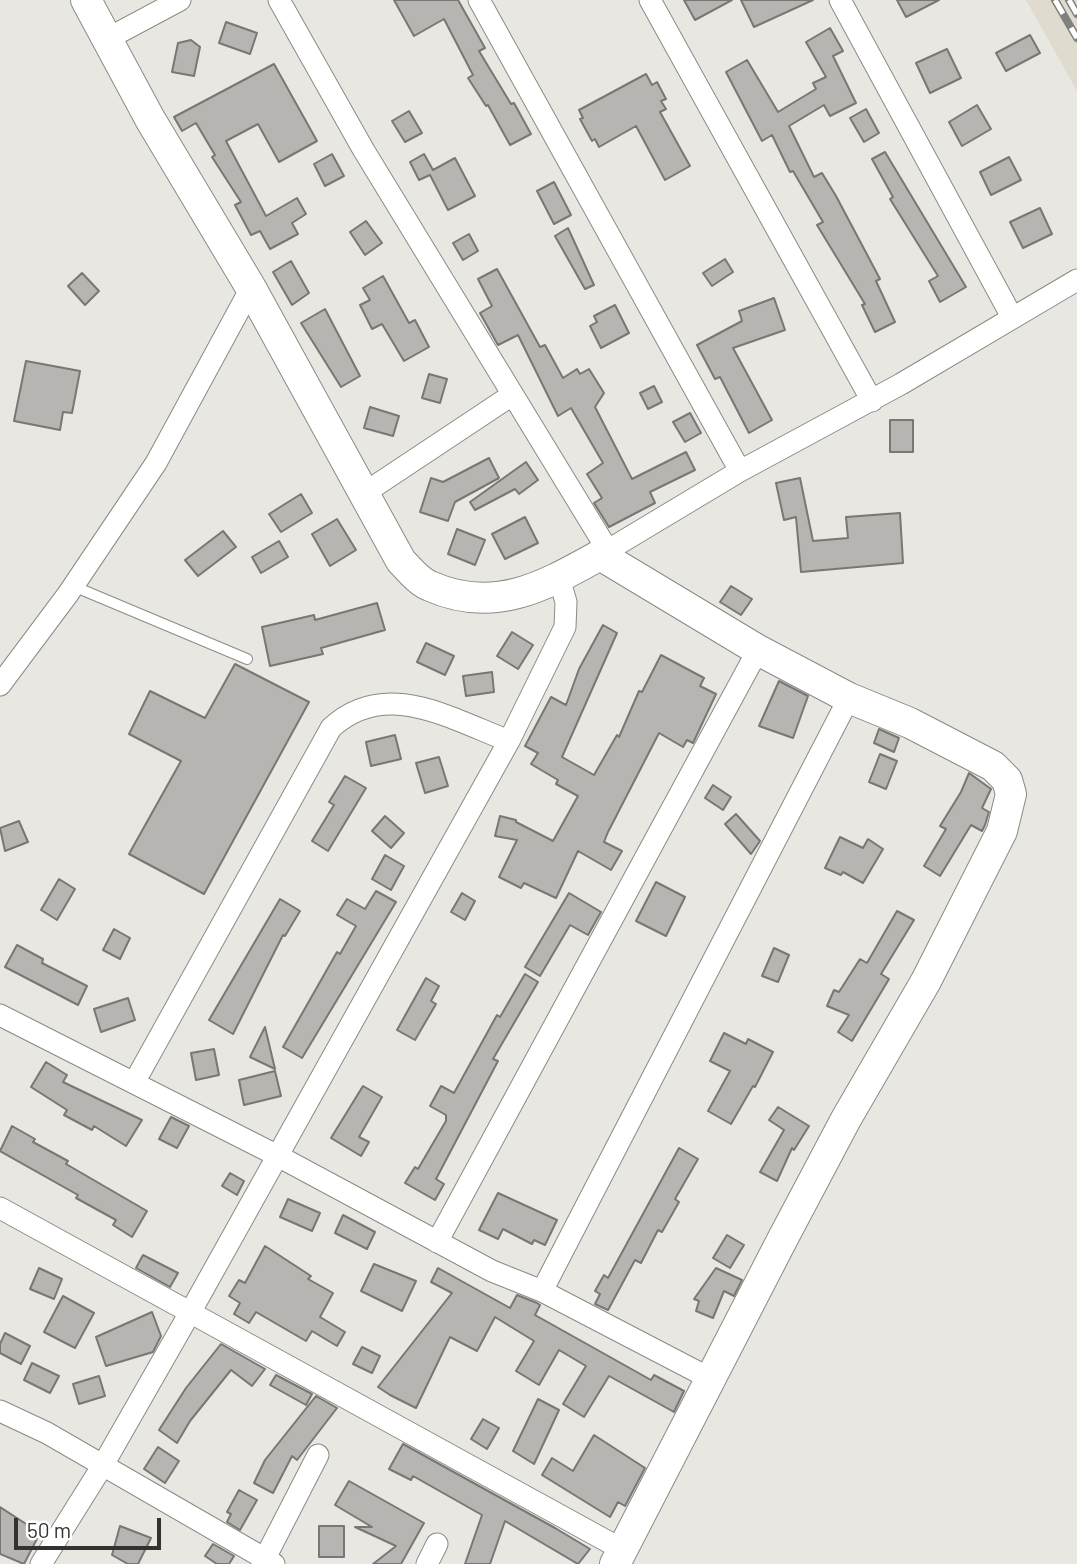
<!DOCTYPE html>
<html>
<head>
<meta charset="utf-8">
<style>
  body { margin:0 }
  #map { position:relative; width:1077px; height:1564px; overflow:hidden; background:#e9e7e2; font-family:Barlow,sans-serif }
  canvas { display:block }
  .scale { position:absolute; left:14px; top:1518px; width:147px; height:32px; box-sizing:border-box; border:4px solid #333230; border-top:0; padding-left:9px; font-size:21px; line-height:24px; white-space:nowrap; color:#333230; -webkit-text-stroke:5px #fff; paint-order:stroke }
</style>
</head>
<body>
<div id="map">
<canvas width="1077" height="1564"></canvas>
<div class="scale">50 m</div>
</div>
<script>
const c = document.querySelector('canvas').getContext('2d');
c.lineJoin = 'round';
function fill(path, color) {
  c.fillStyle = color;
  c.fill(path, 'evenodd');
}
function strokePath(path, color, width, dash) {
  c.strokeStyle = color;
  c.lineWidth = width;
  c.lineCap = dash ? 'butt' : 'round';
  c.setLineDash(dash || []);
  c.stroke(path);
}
fill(new Path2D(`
  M1026 0H1077V91Z`), '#dfdbcf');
const building = new Path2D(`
  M394 0H458L485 48 479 51 511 104 514 103 531 134 510 145 488 105 486 106 468 78 473 75 444 19 414 36Z
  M684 0H732L695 20Z
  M741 0H813L754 27Z
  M897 0H939L906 17Z
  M226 22 257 33 250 54 219 43Z
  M830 28 843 51 833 56 856 103 830 116 824 105 789 126 814 177 822 173 836 196 880 279 876 281 895 322 875 332 862 305 865 304 817 225 823 222 793 171 790 172 772 135 762 141 726 72 747 60 778 112 816 89 813 83 826 77 806 42Z
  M1030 35 1040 53 1006 71 996 53Z
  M191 40 200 47 194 76 172 72 178 43Z
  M947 49 961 78 930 93 916 63Z
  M274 64 317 141 279 162 258 124 226 141 266 216 297 198 306 214 292 223 298 234 270 249 260 231 251 235 235 205 241 202 212 157 215 155 196 123 182 131 174 117Z
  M646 74 652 85 657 82 666 99 661 101 666 109 660 112 690 166 665 180 636 126 599 147 595 139 592 141 580 119 583 118 579 110Z
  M977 105 991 129 962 146 949 122Z
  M866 109 879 133 864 142 850 118Z
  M409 111 422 133 405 142 392 121Z
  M885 152 966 287 940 302 929 281 938 276 890 199 893 197 872 159Z
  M332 154 344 176 325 186 314 164Z
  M424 154 433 170 455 158 475 196 448 210 430 175 419 180 410 162Z
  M1009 157 1021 180 991 195 980 172Z
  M554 182 571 215 554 224 537 191Z
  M1040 208 1052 234 1023 248 1010 222Z
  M366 221 382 243 365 255 350 232Z
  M568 228 594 285 585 289 555 236Z
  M469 234 478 251 463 260 453 243Z
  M725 259 733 272 712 286 703 273Z
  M291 261 309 293 292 305 273 272Z
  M497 269 540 347 545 345 563 378 577 369 580 374 589 369 604 393 595 407 632 479 686 452 695 470 650 492 655 503 609 527 594 503 602 498 587 474 603 463 571 408 558 416 518 335 498 345 480 313 492 306 478 279Z
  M82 273 99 291 85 305 68 286Z
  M383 276 409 323 415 320 429 347 404 361 382 324 372 329 360 305 370 300 363 288Z
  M774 298 785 330 733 348 772 420 749 433 720 377 715 379 697 345 742 321 739 311Z
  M615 305 629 333 601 348 590 326 597 322 594 316Z
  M325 309 360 376 341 387 301 323Z
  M26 361 80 371 72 413 63 412 60 430 14 421Z
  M429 374 447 379 440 403 422 398Z
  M654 386 662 402 648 409 640 393Z
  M370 407 399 416 393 436 364 428Z
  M690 413 701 433 685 442 673 422Z
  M890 420H913V452H890Z
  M489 458 499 478 455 502 448 521 420 512 431 478 443 482Z
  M526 462 538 480 519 494 515 489 475 510 470 502Z
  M800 478 813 541 848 538 846 517 900 513 903 563 801 572 796 517 784 520 776 483Z
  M301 494 312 513 281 532 269 514Z
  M525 517 538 543 505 559 492 534Z
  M337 519 356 550 330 566 312 534Z
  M457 529 485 540 475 565 448 554Z
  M223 531 236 547 198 576 185 560Z
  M279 541 288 557 261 573 252 557Z
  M731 586 752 599 741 615 720 602Z
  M377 603 385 630 321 648 323 654 270 666 262 627 314 615 315 620Z
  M603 625 617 633 562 757 594 775 617 735 619 737 639 691 642 692 661 655 704 678 700 686 716 694 693 743 687 740 683 747 659 733 608 832 604 842 622 851 611 870 578 851 556 898 524 883 521 888 499 877 517 840 495 836 500 816 516 820V822L553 841 578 796 556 784 558 780 531 764 538 753 525 746 551 697 566 705 579 669Z
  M512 632 533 645 518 669 497 656Z
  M426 643 454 656 445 675 417 662Z
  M235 664 309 702 204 894 129 854 181 761 129 734 150 691 205 718Z
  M492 672 494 692 466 696 463 676Z
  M779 681 808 696 793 738 759 726Z
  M879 729 899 738 894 752 874 743Z
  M395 735 401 759 371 766 366 742Z
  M880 754 897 761 886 789 869 782Z
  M439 757 448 786 425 793 416 763Z
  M969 773 991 789 982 808 989 812 985 825 982 831 971 825 940 876 924 866 946 829 940 826 961 792Z
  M345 776 366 788 328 851 312 841 334 805 329 802Z
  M713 785 731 797 723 810 705 798Z
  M736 814 760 841 751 854 725 824Z
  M385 816 404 833 391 848 372 831Z
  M19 821 28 842 5 851 0 828Z
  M840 837 863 848 868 839 883 849 863 883 843 872 841 875 825 868Z
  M385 855 404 866 391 890 372 879Z
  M59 879 75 889 57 920 41 910Z
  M656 882 685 897 666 936 636 921Z
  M376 891 396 902 302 1058 283 1047 337 952 340 954 356 926 337 915 347 899 365 909Z
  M462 893 475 901 465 920 451 912Z
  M569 893 601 912 588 935 570 925 540 976 525 967Z
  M280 899 300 911 285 936 283 935 233 1034 209 1020Z
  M897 911 914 920 881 974 889 979 852 1041 838 1032 849 1015 827 1006 834 990 839 992 860 959 867 963Z
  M114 929 130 938 120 959 103 950Z
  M17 945 43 959 42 963 87 986 78 1005 5 967Z
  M774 948 789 955 778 982 762 976Z
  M525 974 538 982 493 1059 498 1061 436 1179 444 1184 435 1200 405 1183 415 1167 418 1169 446 1121V1115L430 1106 441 1086 454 1093 497 1015 500 1017Z
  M426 978 439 986 431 1001 436 1004 415 1040 397 1030Z
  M128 998 135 1020 101 1032 94 1009Z
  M265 1027 275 1069 250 1057Z
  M724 1033 746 1044 748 1039 773 1052 755 1087 753 1086 731 1124 708 1111 730 1071 710 1061Z
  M214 1049 219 1075 196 1080 191 1053Z
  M46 1062 67 1075 63 1082 142 1120 126 1146 94 1126 92 1130 64 1115 67 1110 31 1087Z
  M275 1071 281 1096 244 1105 239 1080Z
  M363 1086 382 1097 359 1137 369 1142 361 1156 331 1138Z
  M778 1107 809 1126 794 1150 792 1148 777 1181 760 1172 784 1130 769 1120Z
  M171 1117 189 1126 177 1148 159 1139Z
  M12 1126 35 1139 33 1142 68 1161 66 1164 147 1211 132 1237 113 1225 116 1220 76 1198 78 1195 0 1151Z
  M679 1148 698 1159 675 1199 679 1202 662 1232 658 1230 641 1263 635 1260 608 1310 595 1304 600 1294 595 1291 604 1275 608 1278Z
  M230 1173 244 1181 237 1195 222 1186Z
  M498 1193 557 1220 545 1245 534 1240 532 1244 503 1229 498 1239 479 1230Z
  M288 1199 320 1213 312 1231 280 1217Z
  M343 1215 375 1232 367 1249 335 1233Z
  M727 1235 744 1245 730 1268 713 1258Z
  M265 1246 311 1276 308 1279 333 1293 320 1317 345 1332 337 1346 312 1331 306 1341 256 1312 249 1323 234 1314 240 1303 229 1296 239 1280 245 1283Z
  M143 1255 178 1273 170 1287 136 1268Z
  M374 1264 416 1281 402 1311 361 1291Z
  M39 1268 62 1279 54 1299 30 1289Z
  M438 1268 510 1308 517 1295 537 1303 540 1305 535 1315 651 1380 654 1375 684 1391 674 1412 609 1376 584 1417 563 1404 586 1366 559 1350 539 1385 516 1371 534 1341 495 1317 477 1351 450 1337 416 1408 390 1395 378 1387 452 1293 431 1282Z
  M716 1268 742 1280 734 1296 724 1291 713 1318 696 1311 699 1301 694 1299Z
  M63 1296 94 1313 75 1348 44 1332Z
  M152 1312 161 1336 153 1352 106 1366 96 1337Z
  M5 1333 30 1346 21 1364 0 1353V1344Z
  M221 1344 265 1369 252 1386 231 1370 190 1421 177 1443 159 1430 186 1388Z
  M362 1347 380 1356 372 1373 353 1364Z
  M32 1363 59 1376 50 1393 24 1380Z
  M276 1375 312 1394 306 1405 270 1385Z
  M99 1376 105 1396 79 1404 73 1384Z
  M316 1396 337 1408 297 1460 292 1456 273 1493 254 1483 265 1460Z
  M538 1399 559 1410 534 1464 513 1451Z
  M483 1419 499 1428 487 1449 471 1439Z
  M594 1435 645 1468 625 1506 618 1502 610 1517 542 1475 552 1458 573 1471Z
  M403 1444 555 1528 590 1549 578 1564 505 1521 490 1564H465L482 1515 413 1476 411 1480 389 1469Z
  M158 1447 179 1461 165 1483 144 1469Z
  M349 1481 424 1523 401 1564H373L396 1546 355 1527H372L335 1505Z
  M239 1490 257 1500 240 1530 227 1522 231 1514 227 1512Z
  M0 1507 40 1533 24 1564 0 1554Z
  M120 1526 151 1538 138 1564H128L112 1555Z
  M319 1526H344V1557H319Z
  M213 1544 234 1556 229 1564H217L205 1556Z`);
fill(building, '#b7b5b1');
strokePath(building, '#797773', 2);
const lane = new Path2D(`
  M73 586 247 659`);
const street = new Path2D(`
  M279 0 363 149 607 549
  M479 0 740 471
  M650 0 872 401
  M840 0 1012 317
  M107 39 180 0
  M363 494 512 395
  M600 555 740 471 901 384 1077 280
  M0 685 68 594 156 463 251 288
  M0 1015 278 1156 492 1271 542 1291 711 1379
  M135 1081 331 728C385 678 449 718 509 741
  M0 1208 623 1550
  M437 1242 758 650
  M542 1291 849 698
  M0 1411 47 1433 274 1564
  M41 1564 103 1465 191 1311 509 741 565 627 566 602 559 578
  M262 1564 318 1455
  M427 1564 437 1544`);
const secondary = new Path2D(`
  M86 0 150 119 251 288 401 561C409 569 419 582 430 586 495 615 544 586 600 555L758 650 849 698 910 723 993 766 1007 780 1011 794 1002 831 926 981 846 1119 782 1240 615 1564`);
strokePath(lane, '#8c8a85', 12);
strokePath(street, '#8c8a85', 23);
strokePath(secondary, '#8c8a85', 32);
strokePath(lane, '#fff', 10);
strokePath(street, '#fff', 21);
strokePath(secondary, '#fff', 30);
const rail = new Path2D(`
  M1055 0 1077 38
  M1069 0 1077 14`);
strokePath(rail, '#81807c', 8);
strokePath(rail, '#fff', 5, [16]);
</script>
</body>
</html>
